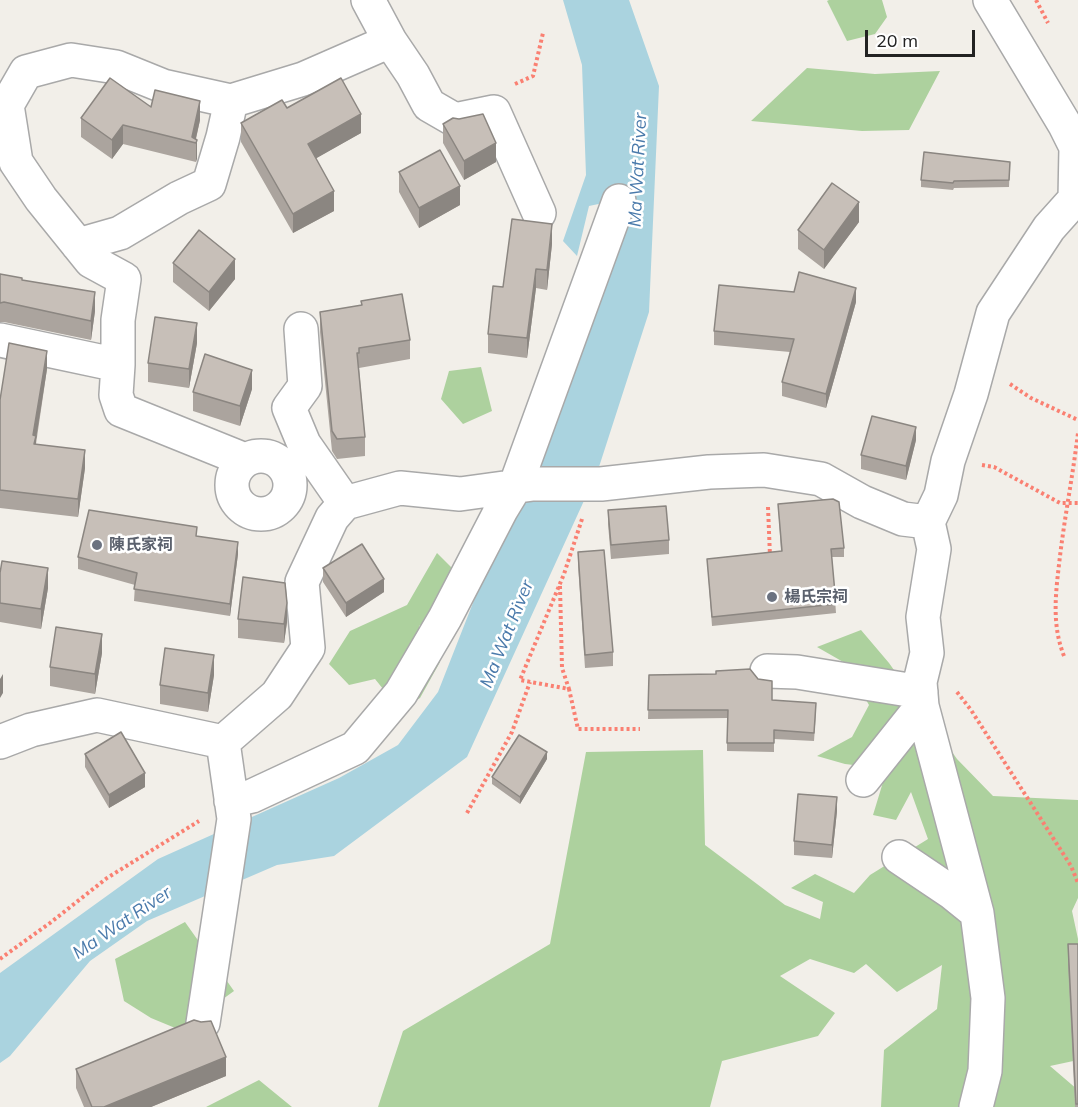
<!DOCTYPE html>
<html>
<head>
<meta charset="utf-8">
<style>
  body { margin:0 }
  #map { position:relative; width:1078px; height:1107px; overflow:hidden; background:#f2efe9; font-family:Mulish,sans-serif }
  canvas { display:block }
  .scale { position:absolute; left:865px; top:30px; width:110px; height:27px; box-sizing:border-box; border:3px solid #222; border-top:0; padding-left:8px; font-size:18px; line-height:21px; white-space:nowrap; color:#222; -webkit-text-stroke:4px #fff; paint-order:stroke }
</style>
</head>
<body>
<div id="map">
<canvas width="1078" height="1107"></canvas>
<div class="scale">20 m</div>
</div>
<script>
const c = document.querySelector('canvas').getContext('2d');
c.lineJoin = 'round';
function fill(path, color) {
  c.fillStyle = color;
  c.fill(path, 'evenodd');
}
function strokePath(path, color, width, dash) {
  c.strokeStyle = color;
  c.lineWidth = width;
  c.lineCap = dash ? 'butt' : 'round';
  c.setLineDash(dash || []);
  c.stroke(path);
}
function write(font, color, halo, rows, align = 'center') {
  c.font = font + ' Mulish,"Noto Sans TC",sans-serif';
  c.lineWidth = 5;
  c.setLineDash([]);
  c.textBaseline = 'middle';
  c.strokeStyle = halo;
  c.fillStyle = color;
  for (const [text, x, y, turn = 0] of rows) {
    c.save();
    c.translate(x, y);
    c.rotate((+turn || 0) * Math.PI / 180);
    c.textAlign = isNaN(turn) ? turn : align;
    if (halo) c.strokeText(text, 0, 0);
    c.fillText(text, 0, 0);
    c.restore();
  }
}
fill(new Path2D(`
  M829 0H882L887 17 875 34 847 41 827 1Z
  M807 68 875 74 940 71 909 130 862 131 751 121Z
  M481 367 492 411 463 424 441 399 449 371Z
  M437 553 476 592 419 626 440 662 420 698 400 710 375 679 349 685 329 664 350 631 407 605Z
  M861 630 889 663 957 759 993 796 1078 800V898L1072 911 1078 939V1060L1050 1066 1078 1090V1107H881L884 1050 937 1009 942 965 897 992 866 964 854 973 810 959 780 976 835 1013 818 1036 722 1061 710 1107H378L403 1031 550 944 586 752 703 750 705 845 785 905 820 919 823 902 791 888 815 874 854 893 870 875 928 839 911 792 896 820 873 815 887 769 845 764 817 756 852 737 869 705 845 663 817 647Z
  M185 922 234 991 180 1030 151 1018 124 1001 115 959Z
  M259 1080 292 1107H206Z`), '#add19e');
fill(new Path2D(`
  M563 0H629L659 86 649 312 598 470 467 757 334 856 277 865 147 921 90 961 10 1056 0 1063V973L158 859 339 778 398 745 438 692 630 203 608 202 589 206 577 256 563 241 586 175 582 65Z`), '#aad3df');
const minor = new Path2D(`
  M368 0 390 41 413 75 429 105 455 120 494 112 539 213
  M78 245 120 233 179 198 209 184 223 137 231 101
  M301 329 305 386 289 408 304 444 345 503
  M0 340 118 365
  M232 485a29 29 0 1 1 58 0a29 29 0 1 1-58 0Z
  M245 460 121 410 116 395 118 365V320L124 279 91 261 41 199 16 162 7 105 26 72 71 60 116 67 163 86 231 101 303 79 390 41
  M767 671 797 672 921 692
  M0 742 31 730 97 715 223 742
  M223 742 277 695 308 648 302 582 332 518 345 503 400 488 460 494 533 484H601L709 472 764 470 821 479 862 502 903 519 928 522
  M863 780 922 706
  M231 801 252 796 355 748 401 693 445 618 501 510 515 487 619 201
  M899 857 951 892 977 913
  M203 1023 234 819 223 742
  M976 1107 985 1071 988 998 977 913 922 706 920 682 927 653 923 617 934 549 928 522 941 495 948 461 971 394 993 313 1049 228 1075 199 1076 147 1065 125 990 0`);
strokePath(minor, '#a9a9a9', 36);
strokePath(new Path2D(`
  M1036 0 1048 23
  M515 84 533 76 543 33
  M1010 384 1031 398 1078 420
  M982 465 994 467 1060 503H1078
  M768 507 770 556
  M582 519 564 574 520 680 569 689 578 729H640
  M560 586 562 668 569 689
  M1064 656C1051 623 1056 591 1060 556 1065 515 1073 474 1078 433
  M957 692 971 710 1071 866 1078 883
  M467 813 512 732 530 682
  M0 959 50 923 107 878 199 821`), '#fa8072', 4, [3, 3]);
strokePath(minor, '#fff', 33);
fill(new Path2D(`
  M151 107 200 120 196 139 197 140 196 162 123 144 112 159 81 137V118Z
  M287 108 361 133 316 158 334 211 293 233 241 142V123Z
  M443 124 496 162 464 180 443 143Z
  M1010 162 1009 187 954 188 953 190 921 187V180Z
  M399 172 460 205 419 228 399 192Z
  M859 222 824 269 798 249V230Z
  M552 244 547 290 536 288 527 358 488 353V334L503 287Z
  M173 263 235 279 209 311 173 282Z
  M0 274 22 280 95 311 91 340 4 322H0Z
  M361 301 410 340V359L359 368 365 437V456L337 459 332 451 320 332V312L361 306Z
  M856 302 826 408 782 396V382L790 352 714 345V331Z
  M197 343 189 388 148 382V363Z
  M47 369 36 444 85 468 78 517 0 508V400Z
  M252 389 240 426 193 411V392Z
  M916 440 906 480 861 469V455Z
  M778 504 844 548V557H832L836 613 712 626 707 559 781 551Z
  M608 510 669 540V554L611 559 608 524Z
  M197 537 238 554 230 616 134 601 135 585 78 569V557Z
  M578 552 613 652V666L585 668 578 565Z
  M323 568 384 592 346 617 323 582Z
  M0 573 48 588 41 629 0 622Z
  M238 619 287 622 284 643 238 638Z
  M102 653 95 694 50 686V667Z
  M716 674 772 700 816 712 814 741 774 739V752L727 751V718L648 719 649 675Z
  M214 675 208 712 160 704V685Z
  M85 754 145 787 109 808 85 767Z
  M547 759 520 804 492 784V777Z
  M837 811 832 858 794 855V841Z
  M1068 944H1078V1107H1075L1068 964Z
  M76 1069 226 1076 151 1107H84L76 1088Z`), '#aba49e');
fill(new Path2D(`
  M200 101V120L195 142 192 137Z
  M361 114V133L308 163V144Z
  M123 125V144L112 159V140Z
  M197 140V159L196 162V143Z
  M496 143V162L464 180V161Z
  M460 186V205L419 228V208Z
  M334 191V211L293 233V214Z
  M859 202V222L824 269V250Z
  M552 224V244L547 290V270Z
  M235 259V279L209 311V292Z
  M536 269V288L527 358V338Z
  M856 288V302L826 408V394Z
  M95 292V311L91 340V321Z
  M197 323V343L189 388V369Z
  M47 351V369L36 439V453L33 435Z
  M252 370V389L240 426V406Z
  M916 427V440L906 480V466Z
  M85 450V468L78 517V499Z
  M238 542V554L230 616V604Z
  M48 568V588L41 629V609Z
  M384 579V592L346 617V603Z
  M287 603V622L284 643V624Z
  M102 634V653L95 694V674Z
  M214 655V675L208 712V693Z
  M3 674V693L0 698V679Z
  M547 752V759L520 804V797Z
  M145 773V787L109 808V795Z
  M837 797V811L832 858V845Z
  M226 1057V1076L151 1107H104Z`), '#8b8681');
const building = new Path2D(`
  M110 78 151 107 155 90 200 101 192 137 197 140 196 143 123 125 112 140 81 118Z
  M341 78 361 114 308 144 334 191 293 214 241 123 282 100 287 108Z
  M483 114 496 143 464 161 443 124 453 118 459 119Z
  M440 150 460 186 419 208 399 172Z
  M924 152 1010 162 1009 180 954 181 953 183 921 180Z
  M832 183 859 202 824 250 798 230Z
  M512 219 552 224 547 270 536 269 527 338 488 334 493 286 503 287Z
  M199 230 235 259 209 292 173 263Z
  M799 272 856 288 826 394 782 382 794 339 714 331 719 285 794 292Z
  M0 274 22 278V280L95 292 91 321 4 302 0 303Z
  M402 294 410 340 359 348V353H357L365 437 337 439 332 431 320 312 362 305 361 301Z
  M155 317 197 323 189 369 148 363Z
  M9 343 47 351 33 435 36 436 34 444 85 450 78 499 0 490V400Z
  M205 354 252 370 240 406 193 392Z
  M872 416 916 427 906 466 861 455Z
  M833 499 839 502 844 548 831 549 836 604 712 617 707 559 782 551 778 504Z
  M666 506 669 540 611 545 608 510Z
  M89 510 197 527 196 536 238 542 230 604 134 589 137 573 78 557Z
  M362 544 384 579 346 603 323 568Z
  M604 550 613 652 585 655 578 552Z
  M2 561 48 568 41 609 0 603V573Z
  M243 577 285 583 287 603 284 624 238 619Z
  M56 627 102 634 95 674 50 667Z
  M165 648 214 655 208 693 160 685Z
  M750 669 758 679 772 681V700L816 703 814 733 774 730V743H727L728 710H648L649 675 716 674V671Z
  M121 732 145 773 109 795 85 754Z
  M519 735 547 752 520 797 492 777Z
  M798 794 837 797 832 845 794 841Z
  M1068 944H1078V1104H1076Z
  M194 1020 201 1022 211 1021 226 1057 104 1107H92L76 1069Z`);
fill(building, '#c7bfb8');
strokePath(building, '#8b8681', 1.5);
for (const [x, y, r, color] of [
  [97,545,6,"#6b7280"],
  [772,597,6,"#6b7280"]
]) {
  const dot = new Path2D();
  dot.arc(x, y, r, 0, 2 * Math.PI);
  c.fillStyle = color;
  c.fill(dot);
  strokePath(dot, '#fff', 2);
}
write('bold 16px', '#5b616d', '#fff', [
  ["陳氏家祠",109,545],
  ["楊氏宗祠",784,597]
], 'left');
write('italic 18px', '#4a7aab', '#fff', [
  ["Ma Wat River",638,170,-87],
  ["Ma Wat River",507,634,-68],
  ["Ma Wat River",122,923,-34]
]);
</script>
</body>
</html>
